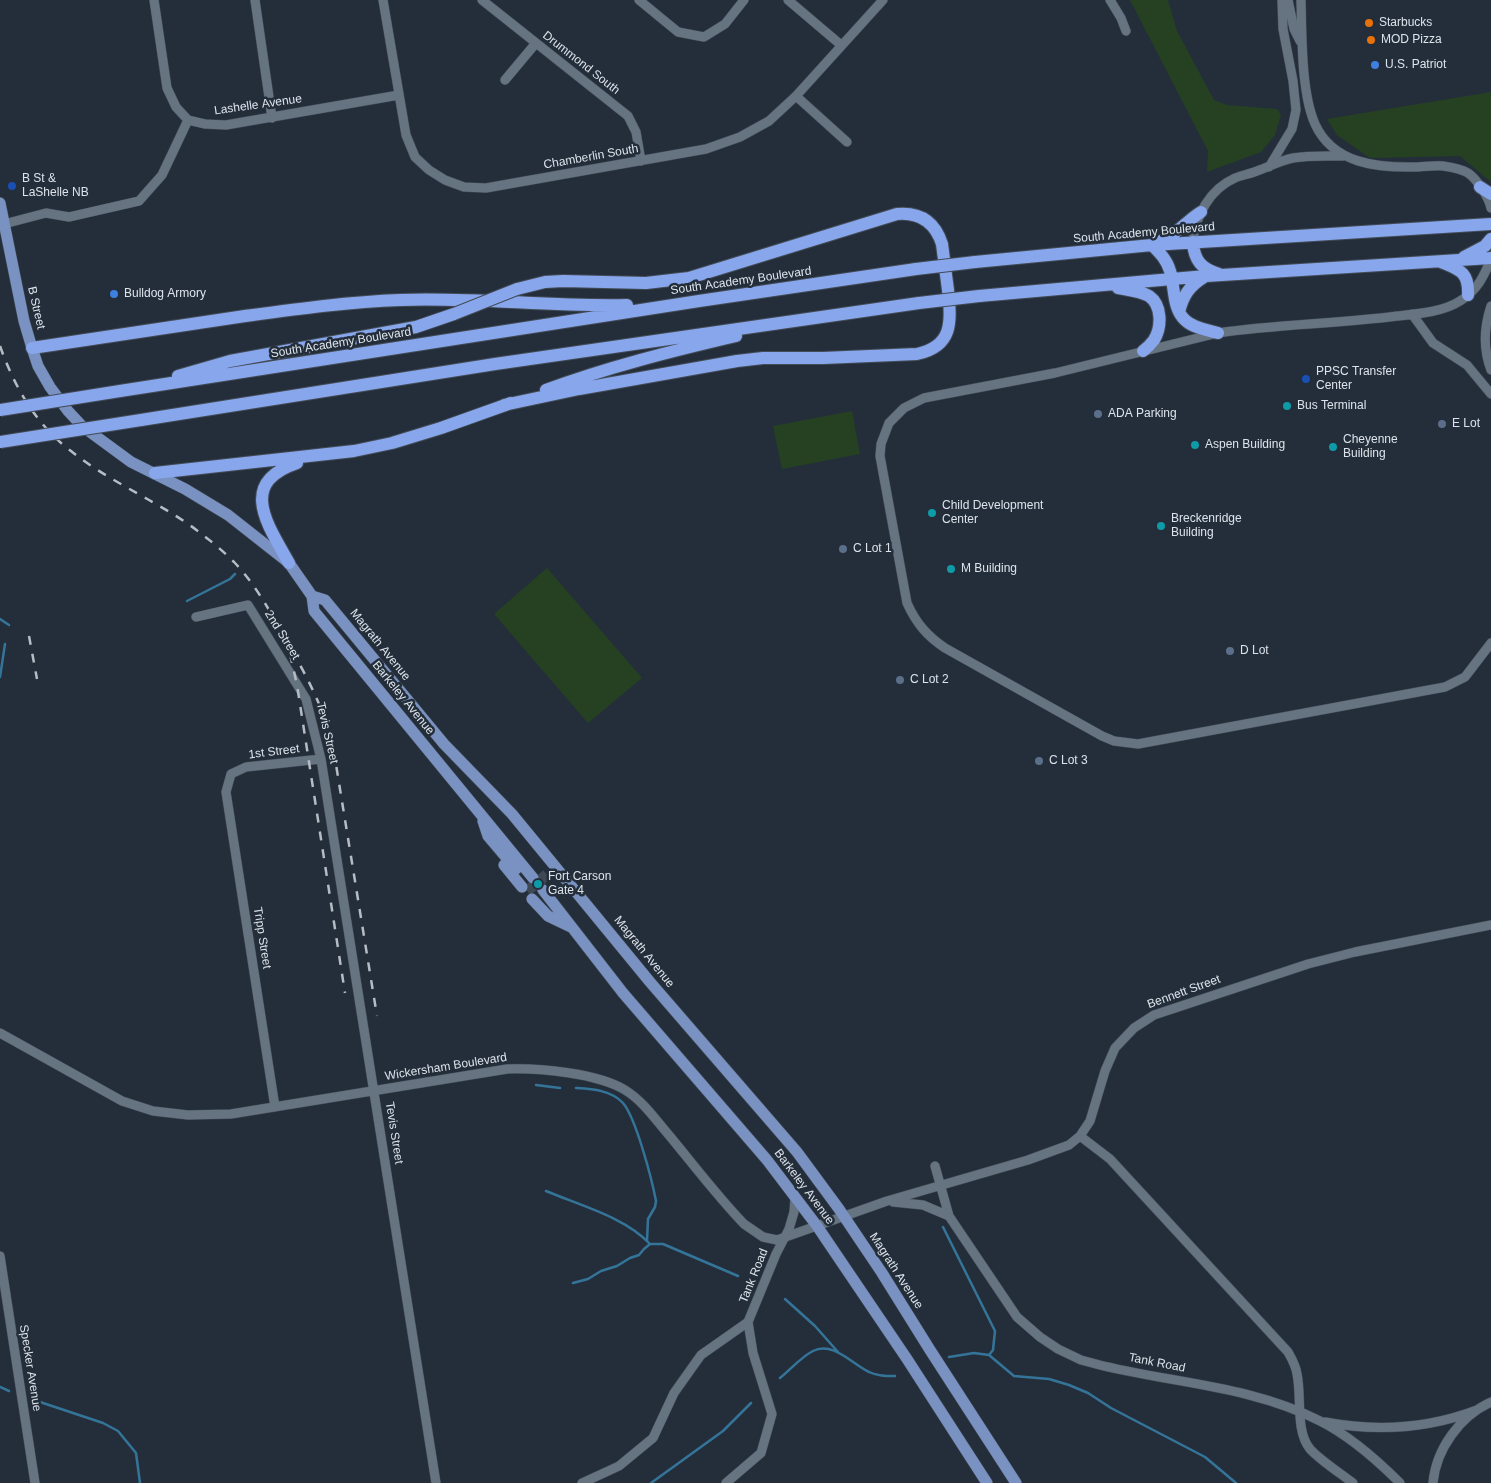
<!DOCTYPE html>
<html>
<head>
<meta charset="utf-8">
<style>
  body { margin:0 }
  canvas { display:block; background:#232e3a }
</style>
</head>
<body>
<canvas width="1491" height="1483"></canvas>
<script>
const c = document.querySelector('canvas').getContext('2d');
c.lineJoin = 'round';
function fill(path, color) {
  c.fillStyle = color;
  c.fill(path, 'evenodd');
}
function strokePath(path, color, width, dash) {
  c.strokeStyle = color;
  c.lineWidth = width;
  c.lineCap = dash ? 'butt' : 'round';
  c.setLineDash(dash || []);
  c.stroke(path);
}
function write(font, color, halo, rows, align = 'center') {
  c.font = font + ' Helvetica,sans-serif';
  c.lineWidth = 5;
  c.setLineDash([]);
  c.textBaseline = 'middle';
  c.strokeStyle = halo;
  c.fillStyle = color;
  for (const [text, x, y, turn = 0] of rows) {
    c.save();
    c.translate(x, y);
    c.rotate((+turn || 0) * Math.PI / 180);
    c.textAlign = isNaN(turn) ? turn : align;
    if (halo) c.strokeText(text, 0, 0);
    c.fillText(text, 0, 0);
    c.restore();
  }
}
fill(new Path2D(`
  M1130 0H1168L1177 31 1214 100 1227 105 1277 109 1281 115 1275 135 1261 152 1207 172 1208 151Z
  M1491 92V182L1460 156 1370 158 1337 135 1327 119Z
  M852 411 860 454 782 469 773 426Z
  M547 568 642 678 588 723 494 614Z`), '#254122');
strokePath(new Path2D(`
  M187 601 230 579 235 574
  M0 619 9 625
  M0 677 5 644
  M536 1085 560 1088
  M576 1088C592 1089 611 1090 623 1103 636 1118 652 1180 656 1201L655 1207 648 1219 647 1241
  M546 1191C579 1205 625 1217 650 1244H663L738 1276
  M943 1227 995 1331 993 1350 989 1355
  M573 1283 588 1279 601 1271 617 1266 630 1258 639 1255 644 1249 650 1244
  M785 1299 815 1326 838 1352
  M949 1357 974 1353 989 1355 1014 1376 1049 1379 1069 1385 1088 1393 1111 1408 1205 1457 1236 1483
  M780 1378C790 1370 801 1357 813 1351 833 1341 852 1364 869 1372 877 1376 886 1376 895 1376
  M0 1387 9 1391
  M37 1401 103 1423 118 1431 136 1453 140 1483
  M651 1483 723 1431 751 1403`), '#357499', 2.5);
strokePath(new Path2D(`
  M539 874 549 885
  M528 883 537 895`), '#3f4955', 11, [11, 5.5]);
const minor = new Path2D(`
  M154 0 167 88 176 107 188 120 205 124 226 125 399 95
  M255 0 272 118
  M383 0 406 135 415 157 429 170 445 180 464 187 486 188 706 149 740 137 769 121 796 96 883 0
  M482 0 628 116 636 132 641 161
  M639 0 678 32 704 37 725 24 744 0
  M788 0 841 45
  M1110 0 1121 18 1126 31
  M1288 0 1294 29 1300 41
  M1301 0C1302 34 1301 93 1315 124 1333 164 1378 168 1416 167 1425 167 1435 165 1443 166 1450 167 1463 170 1468 173 1477 179 1489 198 1491 208
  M505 80 536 43
  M796 96 847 142
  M1269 167 1292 129 1296 110 1293 81 1283 29 1282 0
  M4 224 46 213 69 217 139 201 162 175 188 120
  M1193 242C1195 216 1210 189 1235 178 1242 175 1250 174 1257 171 1269 167 1281 160 1293 158 1309 155 1327 156 1343 156
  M1491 259C1484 276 1477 291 1460 301 1443 312 1417 314 1397 316 1337 324 1277 324 1218 333L1055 373 924 398 904 408 889 423 881 444 880 456 907 603C916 623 927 636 945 648L1102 736 1114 741 1138 744 1445 687 1465 677 1491 643
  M1491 306C1484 327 1483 349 1491 370
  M1412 314 1433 343 1467 365 1491 394
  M196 617 248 605 306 699 321 759 436 1483
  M0 1033 122 1101 153 1111 188 1115 231 1114 507 1069C540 1068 597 1073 625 1090 643 1101 655 1119 668 1134 693 1164 717 1196 744 1224L763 1237 777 1240 887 1201 1028 1160 1069 1145 1080 1136 1090 1121 1105 1071 1115 1048 1134 1028 1154 1015 1308 964 1355 952 1491 925
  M275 1107 226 792 231 774 246 767 321 759
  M1080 1136 1110 1159 1288 1352C1292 1359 1296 1366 1297 1374 1302 1396 1295 1431 1310 1449 1321 1461 1340 1473 1353 1483
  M935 1166 949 1216
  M893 1202 923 1205 949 1216 1017 1317 1040 1337 1058 1349 1081 1360 1096 1364C1169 1383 1250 1385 1320 1421 1350 1436 1376 1459 1400 1483
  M0 1256 35 1483
  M1325 1422C1378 1432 1427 1429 1477 1410
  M582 1483 619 1466 653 1438 674 1393 701 1355 748 1322
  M726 1483 761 1453 772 1414 753 1353 748 1322 776 1254 789 1229 794 1212 795 1197
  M1433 1483C1436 1449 1460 1416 1491 1402`);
const major = new Path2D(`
  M0 203 24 321 32 348 38 366 50 387 68 411 82 426 131 462 185 489 228 515 289 563 312 596 325 600 444 744 512 814 650 982 797 1152 839 1209 882 1273 930 1350 1016 1483
  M312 596 314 611 533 878
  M483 821 488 836 516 869
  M504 865 522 887
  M543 890 623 993 767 1160 817 1226 907 1359 987 1483
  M532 899 548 916 571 927`);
const highway = new Path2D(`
  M1480 187 1491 194
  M1161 241C1178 234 1185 222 1201 212
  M1193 242C1194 261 1202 269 1219 274
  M1152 245C1160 253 1167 260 1170 271 1175 286 1172 308 1185 320 1193 328 1207 330 1218 333
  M1464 257 1485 246 1491 239
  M975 262 1152 245 1491 224
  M1441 262C1460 270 1469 272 1468 295
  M1118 288C1128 290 1140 291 1149 296 1162 305 1162 327 1154 340 1151 344 1147 348 1143 351
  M979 296 1206 276 1491 258
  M1179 312C1183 296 1189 286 1204 277
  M32 348C103 337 174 326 245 316 297 309 348 302 400 300 475 297 551 307 627 305
  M178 376 230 361 416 327 454 314
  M546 390C608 367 672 351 736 336
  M120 391 699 301 916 269
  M504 405 579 389 737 361 763 358H823L917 354C954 346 951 321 948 290 946 275 944 259 942 244 935 222 920 212 897 214L689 278 646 283 563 281 545 282 517 289
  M141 420 495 364 919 303
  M155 473 354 451 392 443 441 428 511 403
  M289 563C268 525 237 483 297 463`);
strokePath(minor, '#424b56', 10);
strokePath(major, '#424b56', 12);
strokePath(highway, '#424b56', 14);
strokePath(minor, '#667381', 9);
strokePath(major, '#7a92c1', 11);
strokePath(highway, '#88a6ec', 12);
strokePath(new Path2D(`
  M0 346C14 386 36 425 71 451 113 485 166 504 208 539 217 546 226 554 234 562 257 586 272 615 288 644 307 676 321 704 332 740L377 1016
  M29 636 37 679
  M290 654 297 685 345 993`), '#b5bcc5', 2.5, [9, 9]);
const highwayBridge = new Path2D(`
  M916 269 975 262
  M919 303 979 296
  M454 314 517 289
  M0 410 120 391
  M0 442 141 420`);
strokePath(highwayBridge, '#424b56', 14, []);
strokePath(highwayBridge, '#88a6ec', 12);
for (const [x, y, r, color] of [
  [1369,23,5,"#e8710a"],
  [1371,40,5,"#e8710a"],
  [1375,65,5,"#3f7fe0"],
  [12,186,5,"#1a4fb4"],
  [114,294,5,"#3f7fe0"],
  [1306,379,5,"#1a4fb4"],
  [1287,406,5,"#0f9aa8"],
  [1098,414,5,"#5c6f8a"],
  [1442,424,5,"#5c6f8a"],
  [1195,445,5,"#0f9aa8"],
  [1333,447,5,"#0f9aa8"],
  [932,513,5,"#0f9aa8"],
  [1161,526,5,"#0f9aa8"],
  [843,549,5,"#5c6f8a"],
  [951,569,5,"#0f9aa8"],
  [1230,651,5,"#5c6f8a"],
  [900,680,5,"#5c6f8a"],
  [1039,761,5,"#5c6f8a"],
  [538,884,5,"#0f9aa8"]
]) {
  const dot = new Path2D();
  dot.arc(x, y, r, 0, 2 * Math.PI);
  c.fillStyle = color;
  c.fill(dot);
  strokePath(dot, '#232e3a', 2);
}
write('12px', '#dce3eb', '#232e3a', [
  ["Starbucks",1379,23],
  ["MOD Pizza",1381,40],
  ["U.S. Patriot",1385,65],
  ["B St &",22,179],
  ["LaShelle NB",22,193],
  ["Bulldog Armory",124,294],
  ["PPSC Transfer",1316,372],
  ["Center",1316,386],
  ["Bus Terminal",1297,406],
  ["ADA Parking",1108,414],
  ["E Lot",1452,424],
  ["Cheyenne",1343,440],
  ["Building",1343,454],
  ["Aspen Building",1205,445],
  ["Child Development",942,506],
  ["Center",942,520],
  ["Breckenridge",1171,519],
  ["Building",1171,533],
  ["C Lot 1",853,549],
  ["M Building",961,569],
  ["D Lot",1240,651],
  ["C Lot 2",910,680],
  ["C Lot 3",1049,761],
  ["Fort Carson",548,877],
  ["Gate 4",548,891]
], 'left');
write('12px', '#dce3eb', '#232e3a', [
  ["Drummond South",581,63,38],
  ["Lashelle Avenue",258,105,-8],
  ["Chamberlin South",591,157,-10],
  ["South Academy Boulevard",1144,233,-5],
  ["South Academy Boulevard",741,281,-8],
  ["B Street",36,308,77],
  ["South Academy Boulevard",341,343,-9],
  ["2nd Street",282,635,58],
  ["Magrath Avenue",380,645,51],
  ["Barkeley Avenue",403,698,51],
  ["Tevis Street",327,733,77],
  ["1st Street",274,752,-7],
  ["Tripp Street",262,938,81],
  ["Magrath Avenue",644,952,51],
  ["Bennett Street",1184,992,-20],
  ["Wickersham Boulevard",446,1067,-9],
  ["Tevis Street",394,1133,81],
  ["Barkeley Avenue",804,1187,53],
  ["Magrath Avenue",896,1271,57],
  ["Tank Road",754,1276,-68],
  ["Tank Road",1157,1363,11],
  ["Specker Avenue",30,1368,81]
]);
</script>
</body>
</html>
